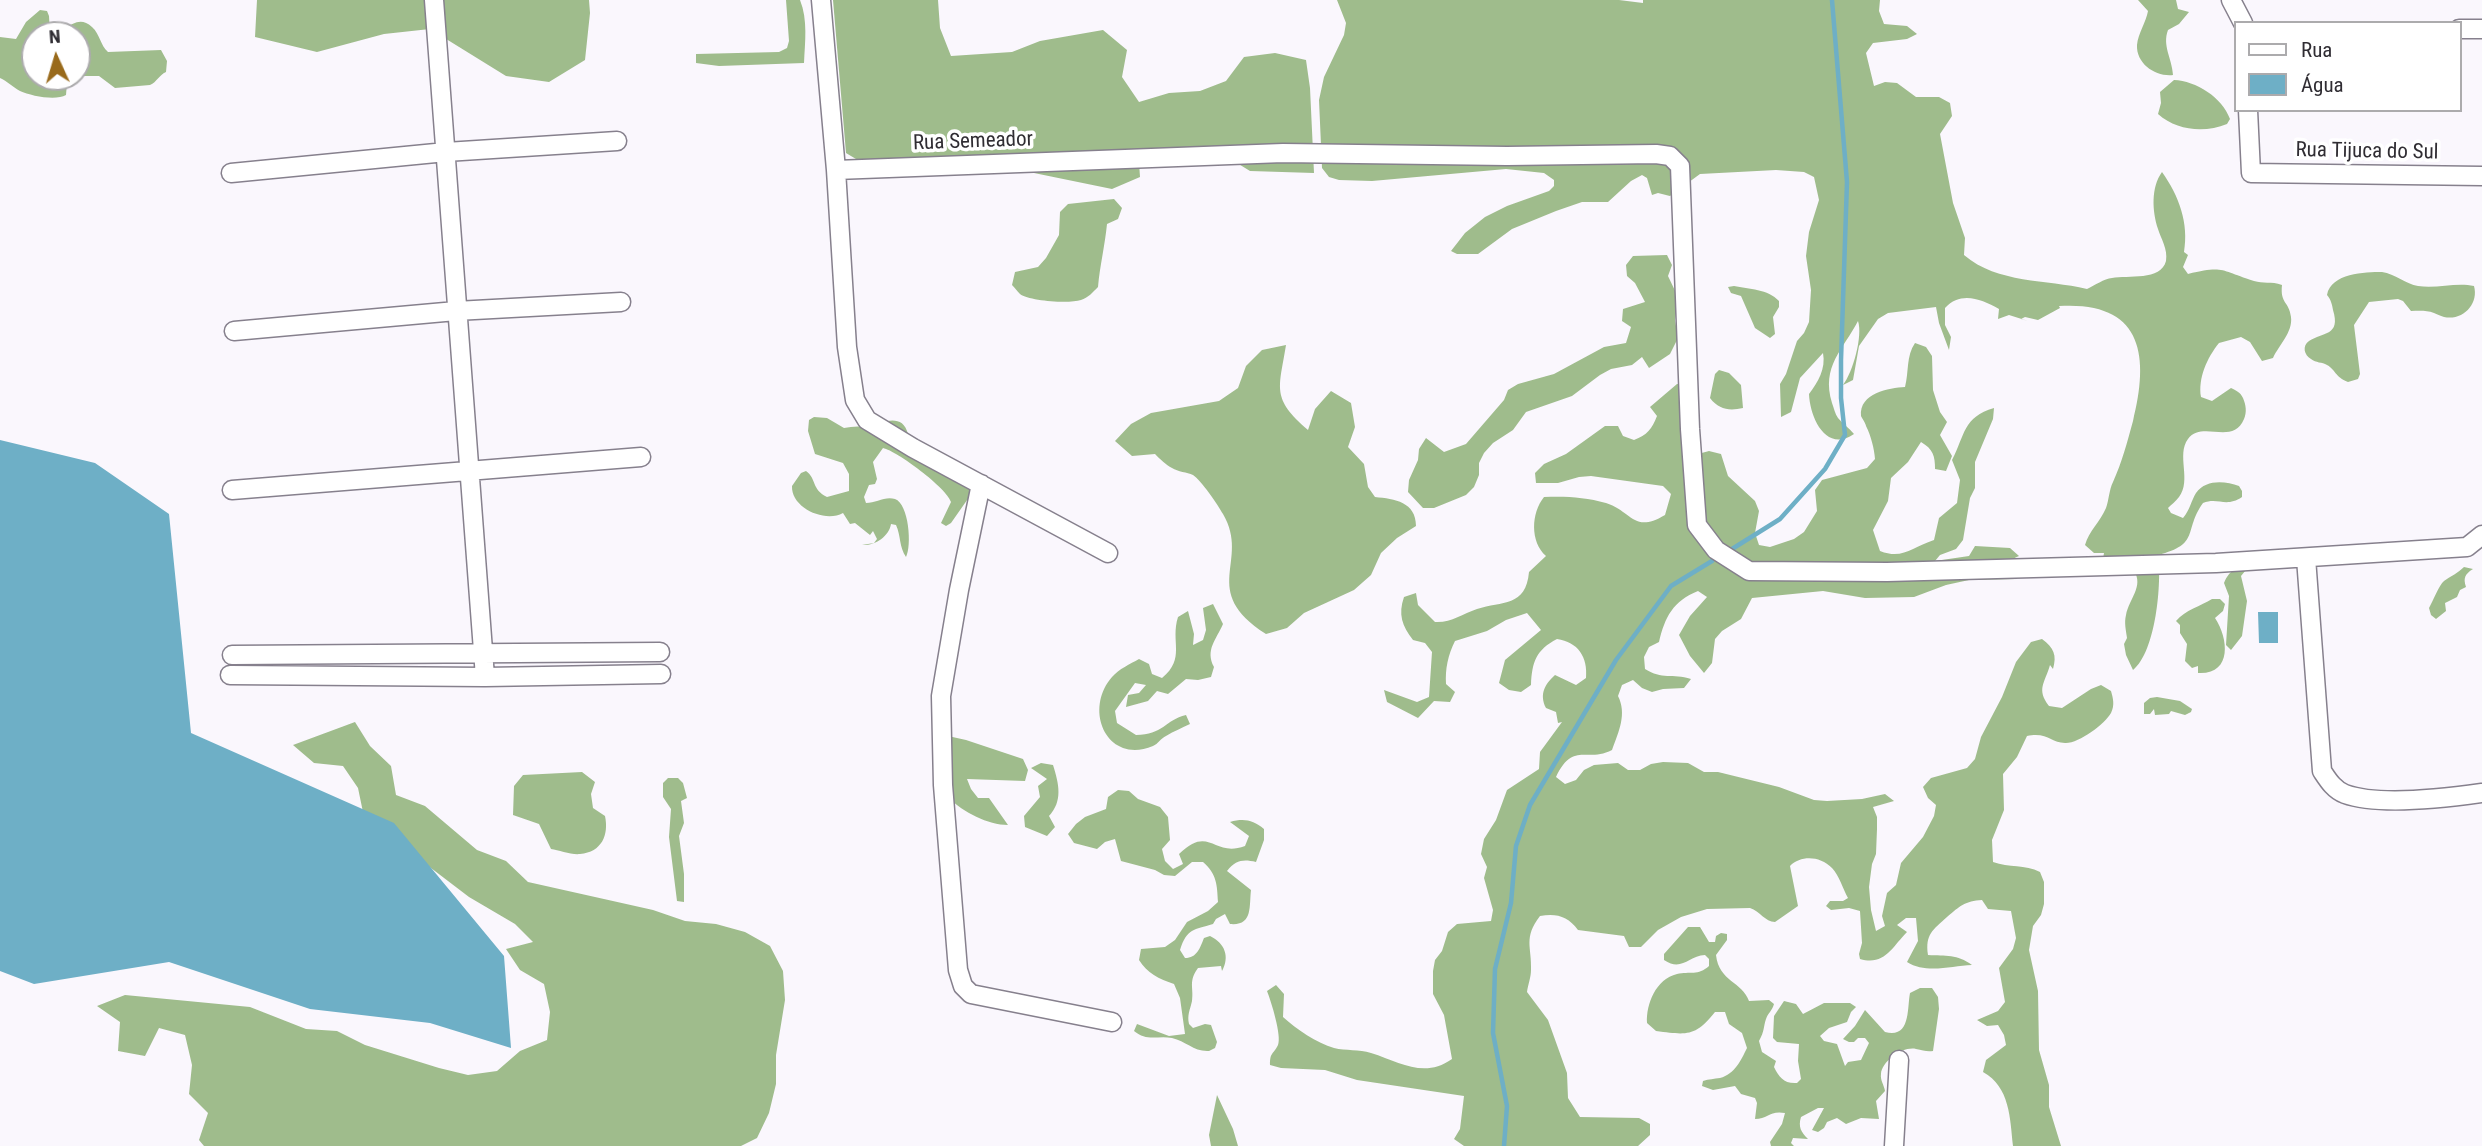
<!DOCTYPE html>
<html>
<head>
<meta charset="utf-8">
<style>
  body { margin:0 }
  #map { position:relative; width:2482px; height:1146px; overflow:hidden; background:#faf7fd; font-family:"Roboto Condensed",sans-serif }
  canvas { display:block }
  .legend { position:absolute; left:2234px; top:21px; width:228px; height:91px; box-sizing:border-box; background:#fff; border:2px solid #acabad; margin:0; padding:9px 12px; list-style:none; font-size:21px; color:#302d33 }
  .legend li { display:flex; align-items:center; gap:14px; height:35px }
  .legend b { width:35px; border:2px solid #acabad }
  .north { position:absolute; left:21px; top:21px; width:70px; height:70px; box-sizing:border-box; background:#fff; border:2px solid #acabad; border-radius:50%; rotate:356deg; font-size:19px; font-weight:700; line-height:28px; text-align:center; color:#302d33 }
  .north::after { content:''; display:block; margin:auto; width:24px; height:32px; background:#996a1b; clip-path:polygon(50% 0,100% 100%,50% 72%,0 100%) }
</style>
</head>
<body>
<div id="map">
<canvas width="2482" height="1146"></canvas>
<ul class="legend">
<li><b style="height:9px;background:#fff"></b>Rua</li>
<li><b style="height:19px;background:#6eafc6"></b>Água</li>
</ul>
<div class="north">N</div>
</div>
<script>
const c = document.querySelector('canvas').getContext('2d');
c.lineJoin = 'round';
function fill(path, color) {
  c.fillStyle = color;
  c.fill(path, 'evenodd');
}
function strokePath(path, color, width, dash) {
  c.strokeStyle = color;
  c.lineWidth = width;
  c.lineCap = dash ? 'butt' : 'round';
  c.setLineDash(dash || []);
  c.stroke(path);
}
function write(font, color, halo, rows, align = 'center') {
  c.font = font + ' "Roboto Condensed",sans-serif';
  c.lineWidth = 7;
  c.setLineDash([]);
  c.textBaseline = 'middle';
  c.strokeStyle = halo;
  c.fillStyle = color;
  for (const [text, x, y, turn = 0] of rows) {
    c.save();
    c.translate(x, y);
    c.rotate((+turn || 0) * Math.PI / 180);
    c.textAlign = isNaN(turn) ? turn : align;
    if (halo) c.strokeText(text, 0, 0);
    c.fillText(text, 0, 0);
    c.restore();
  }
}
fill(new Path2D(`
  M257 0H589L590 13 585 60 549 82 506 76 430 29 384 34 317 52 255 37Z
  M786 0H800C808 20 805 42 804 63L719 66 696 63V54L779 52 787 48 789 41Z
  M833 0H938L940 28 951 56 1012 52 1040 41 1103 30 1127 50 1122 77 1139 102 1169 93 1200 91 1226 81 1244 57 1275 53 1306 60 1310 88 1314 173 1250 171 1224 155 1165 153 1138 148 1140 177 1112 189 1034 173 1009 162 866 165 846 153Z
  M1337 0H1619L1643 3V0H1880L1879 11 1884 24 1907 26 1917 34 1907 39 1873 43 1866 53 1874 86 1885 82 1897 83 1916 97H1939L1950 103 1952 116 1940 134 1953 203 1965 238 1964 255C1998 284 2046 279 2087 289 2095 285 2104 279 2112 278 2128 275 2161 281 2166 261 2168 249 2161 239 2158 229 2152 211 2151 187 2162 172 2179 196 2189 223 2184 252L2188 255 2183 267 2188 274C2225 265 2221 271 2254 281 2263 284 2271 281 2282 285 2280 304 2289 301 2291 317 2293 332 2279 345 2273 358L2262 361 2250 342 2241 337 2219 343C2207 358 2198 378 2201 397L2212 401 2231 388C2237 391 2240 392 2243 398 2246 405 2247 412 2244 419 2233 446 2202 420 2188 439 2176 455 2192 480 2179 497 2176 501 2171 505 2168 508L2171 513 2183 518C2190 510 2191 501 2196 493 2206 479 2225 481 2239 486L2242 491V497C2226 508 2218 497 2203 503 2183 531 2201 544 2158 555 2162 582 2156 652 2133 670L2126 655 2124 644 2127 638C2126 630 2124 623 2126 615 2129 599 2144 586 2134 571L2102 564 2104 553H2094L2085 545C2089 531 2100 522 2106 508 2109 500 2109 490 2113 482 2122 462 2127 443 2133 421 2150 354 2142 301 2059 306L2060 308 2038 320 2025 317 2021 319 2028 321 2009 315 1998 319 1999 309C1981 299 1961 291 1945 308V325L1951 337 1949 350 1939 323 1936 307 1888 313 1878 319 1859 346 1853 380 1843 385C1853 372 1863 336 1858 321 1843 350 1821 366 1832 403 1834 408 1835 414 1838 418 1843 424 1849 428 1854 434 1826 453 1810 418 1809 394 1818 382 1826 369 1823 353L1800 378 1791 412 1781 417 1780 384 1786 374 1797 341 1804 333 1809 322 1811 290 1806 256 1809 232 1819 200 1814 177 1804 172 1776 170 1700 174 1670 196 1658 193 1652 195 1647 178 1642 175 1631 181 1608 202H1582L1556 211 1512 229 1478 254H1457L1451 251 1465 233 1485 217 1507 206 1549 191 1554 186V180L1544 173 1506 169 1372 181 1339 180 1329 177 1322 168 1319 100 1324 77 1344 35 1346 23Z
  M2138 0H2176L2178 9 2189 12 2179 24 2168 30C2162 46 2172 58 2173 75 2156 77 2136 64 2137 45 2138 34 2146 22 2148 11Z
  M40 10 47 11 49 16 50 34C65 34 76 12 92 27 100 34 100 45 108 52L161 50 167 61 166 72C159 75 157 82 150 85L115 88 99 76H77V35H35V77H73L67 83 66 95C56 101 31 96 20 91 13 87 7 81 0 78V37L16 39 26 22Z
  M2174 80C2196 81 2222 97 2230 119L2227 124C2205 133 2177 131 2158 114L2161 103 2160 92Z
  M1114 199 1122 208 1118 219 1107 224C1105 245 1100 265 1098 287 1093 292 1088 298 1081 300 1069 304 1029 301 1020 294 1017 291 1015 288 1012 285L1015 272 1038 267 1046 258 1059 235 1060 212 1068 204Z
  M1667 255 1672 265 1668 276 1678 297 1675 320 1678 338 1670 354 1649 368 1642 357 1632 365 1611 369 1600 375 1572 396 1526 412 1513 430 1493 443 1484 453 1479 463V475L1474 487 1466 495 1434 508H1423L1408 492 1409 480 1418 460 1419 449 1426 438 1444 452 1466 444 1504 400 1508 390 1518 384 1554 374 1604 347 1626 343 1631 327 1622 321 1623 309 1645 302 1635 283 1627 276 1626 265 1633 256Z
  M2382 272C2395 274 2406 284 2418 286 2437 289 2456 282 2474 286 2479 304 2463 321 2444 317 2440 316 2437 314 2434 313 2426 310 2418 311 2411 311L2403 301 2398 299 2369 302 2354 325 2360 374 2358 379 2348 382C2335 377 2335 369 2327 365 2322 362 2316 363 2311 359 2304 355 2302 346 2309 341 2323 332 2341 336 2333 310 2332 304 2331 300 2327 295 2331 273 2365 272 2382 272Z
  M1734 286C1749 289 1768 289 1779 301V307L1773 317 1775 334 1770 338 1755 328 1741 296 1731 293 1728 287Z
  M1915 343 1926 347 1932 356 1933 390 1940 412 1947 422 1940 435 1952 456 1946 471 1935 469C1935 456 1933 449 1921 442L1908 462 1891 478 1888 501 1873 530 1880 551C1903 560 1912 547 1934 540L1939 518 1957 503 1960 480 1952 460C1965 435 1963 417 1994 408L1993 419 1975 462V488L1970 498 1963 540 1956 549 1940 555 1935 561 1969 556 1975 546 2010 548 2019 556 2008 561 2017 579 1969 580 1946 585 1914 597 1865 598 1823 591 1752 598 1741 619 1722 631 1715 639 1712 663 1704 673 1690 656 1679 635 1690 616 1707 597 1698 591C1673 601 1665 617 1659 642L1649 647 1644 657 1645 669C1662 680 1672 673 1691 679L1684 688 1663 689 1652 692 1642 688 1633 680 1622 685 1618 696C1627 714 1619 731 1612 750 1587 763 1573 741 1556 777L1565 784 1576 780 1584 770 1594 765 1618 763 1628 770H1640L1651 764 1663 762 1688 763 1704 772H1718L1779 787 1814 800 1827 801 1862 799 1885 794 1894 801 1873 807 1877 817V829L1876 854 1872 864 1869 887 1871 910 1876 931 1885 926 1882 916 1887 893 1896 885 1901 863 1923 837 1934 816 1936 805 1928 798 1923 787 1931 778 1967 768 1975 759 1981 737 2002 697 2016 662 2031 642 2042 639C2054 648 2057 655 2053 669L2050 665C2045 683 2036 689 2049 706L2062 708 2091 689 2101 685 2111 691C2113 698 2115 705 2111 713 2105 724 2078 744 2065 743 2051 743 2048 732 2027 736L2017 757 2003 774 2004 810 1992 840 1993 862C2009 868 2025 864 2040 872L2044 882V904L2041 915 2033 926 2029 950 2038 991 2039 1050 2049 1085V1107L2061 1146H2013C2010 1118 2010 1087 1983 1072L1986 1060 2006 1045 2004 1035 1998 1025 1987 1026 1977 1020 1998 1011 2005 1002 1999 968 2013 949 2016 938 2011 911 1988 909 1982 900C1965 901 1960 906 1947 917 1933 930 1925 934 1928 955 1946 956 1957 954 1972 965 1951 966 1926 974 1907 962L1918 941 1916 918H1906L1897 925 1907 932C1892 947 1885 966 1860 959L1859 954 1862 943 1860 911 1849 908 1831 910 1826 906 1830 901H1843L1848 898C1843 889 1839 875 1832 868 1820 856 1801 855 1790 866L1798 906 1775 922C1765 922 1760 911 1750 908L1707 909 1681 917 1658 930 1641 947H1629L1624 936 1578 930C1568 916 1556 913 1540 916 1523 938 1532 947 1531 970 1531 977 1528 985 1527 992L1548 1020 1567 1073 1568 1098 1580 1117 1639 1118 1650 1124V1135L1638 1146H1464L1454 1139 1460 1129 1464 1096 1357 1080 1325 1070 1281 1068 1270 1065C1270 1052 1273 1055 1278 1045 1282 1036 1271 1001 1267 991L1276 985 1284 994 1283 1017C1296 1029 1317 1043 1334 1048 1346 1051 1359 1049 1371 1053 1400 1062 1424 1079 1452 1059L1444 1015 1433 994V971L1435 960 1442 951 1448 932 1457 924 1491 921 1493 910 1484 878 1487 867 1481 854 1484 839 1496 820 1507 790 1539 769 1540 752 1562 722 1558 723 1556 712 1546 708C1539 694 1545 684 1555 675L1576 685 1586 678C1588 657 1578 642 1557 639 1536 650 1532 662 1531 685L1521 692 1509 690 1499 683 1505 660 1541 630 1527 613 1506 620 1487 631 1455 641C1448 655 1445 669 1446 684L1455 692 1450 702 1434 701 1418 718 1387 702 1384 690 1417 702 1429 697 1432 652 1425 643 1413 640C1402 626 1398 614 1404 597L1416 593 1418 605 1435 622C1451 623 1462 614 1477 609 1502 601 1526 607 1529 572L1546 556C1530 542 1531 513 1544 497 1565 496 1585 497 1606 503 1632 511 1633 534 1665 515L1671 494 1663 486 1591 476 1579 477 1558 483H1536L1535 473 1544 464 1566 454 1605 426H1618L1623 436 1634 440C1647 435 1652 429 1657 416L1650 407 1677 384 1688 383 1698 454 1709 451 1721 454 1728 476 1755 501 1759 511 1755 533 1759 545 1770 547 1794 539 1804 532 1817 511 1815 490 1822 480 1867 468 1875 459C1874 448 1871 436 1866 426 1866 424 1862 418 1861 416 1859 393 1889 388 1905 387 1909 372 1906 356 1915 343Z
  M1286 345C1279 389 1271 398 1308 430L1315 409 1331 391 1351 403 1355 427 1348 447 1364 464 1368 487 1375 497C1395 499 1416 502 1416 526L1397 538 1381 553 1371 575 1354 590 1304 613 1287 628 1266 634C1198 590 1251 562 1223 514 1218 505 1201 480 1193 475 1187 472 1178 472 1172 468 1166 465 1160 459 1155 454L1132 456 1115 441 1131 424 1151 413 1219 401 1238 388 1246 366 1262 350Z
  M1719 370 1729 373 1741 385 1743 408C1730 411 1719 410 1710 398L1715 374Z
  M814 417 827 418 844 428C853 426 863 427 871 425 886 421 903 414 908 434L905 439 973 487 972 493 951 523 946 526 941 523 951 502C947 488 897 451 883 448L873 462 877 479 875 484 869 485 864 497 866 503C876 503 885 496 895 499 909 504 912 546 906 557 899 547 901 536 896 525L891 524C889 537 874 546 862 545L874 543 877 539 873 531 870 535 855 523 850 524 843 513C825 523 791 508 792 486L801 473 806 471C817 479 811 489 827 497L849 491V474L843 463 815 454 808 431 809 420Z
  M2250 565 2241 576 2247 601 2242 636 2231 650 2226 645 2229 596 2224 583C2230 569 2236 568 2250 565Z
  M2464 567 2473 569C2465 574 2463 578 2466 587L2460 590 2457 597 2445 603 2446 611 2436 619 2431 615 2429 608C2433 601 2439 585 2444 581 2451 576 2458 573 2464 567Z
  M2212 599H2220L2225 604 2223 611 2215 618C2229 639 2232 675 2198 673V666L2192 668 2185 661 2187 644 2180 633V625L2176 621C2185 610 2201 606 2212 599Z
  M1213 604 1223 624C1216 640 1205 650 1214 667L1211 677 1198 680 1186 679 1168 694 1157 691 1148 701 1126 707 1128 695 1139 693 1146 685 1135 683 1115 711 1117 723 1136 735C1163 735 1165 720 1186 715L1190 724C1182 728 1174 731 1166 736 1161 738 1158 744 1153 746 1107 765 1083 710 1112 677 1119 669 1130 664 1139 659L1149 664 1152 674 1162 678C1186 658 1170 642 1178 617L1188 611 1194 634 1193 645 1203 640 1206 630 1203 608Z
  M2157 697 2180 701 2192 709 2191 712 2185 715 2171 711 2169 714 2155 715 2154 709 2150 714H2144V703L2150 698Z
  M355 722 370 746 391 766 396 795 425 806 477 850 506 861 528 882 653 910 685 921 716 924 745 932 770 946 783 971 785 1000 776 1055V1084L769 1113 757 1138 741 1146H204L199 1140 208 1113 189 1094 192 1065 185 1035 159 1028 145 1056 118 1051 120 1022 97 1006 125 995 250 1007 306 1029 337 1031 365 1045 439 1068 468 1075 497 1071 520 1051 547 1040 550 1012 544 984 520 970 506 949 533 942 515 924 469 897 364 817 358 788 343 766 314 763 293 745Z
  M948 736 966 740 1023 759 1028 770 1025 781 967 779 971 789 978 798H989L1008 825C988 825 963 812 949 798Z
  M1041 763 1053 765C1059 784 1063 801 1049 816L1055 827 1047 836 1025 827 1024 816 1040 797 1038 786 1047 779 1031 768Z
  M582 772 595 782 591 794 593 808 605 816C609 835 602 852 580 854 571 855 559 850 551 849L539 824 513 815 514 786 523 775Z
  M668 778H678L683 783 687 798 681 801 684 823 679 836 684 874V902L677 901 669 837 671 809 663 797V783Z
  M1118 790 1129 791 1138 799 1160 807 1168 817 1170 840 1162 849 1165 861 1173 869 1183 864 1179 854C1210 824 1213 858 1245 846L1249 836 1230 822C1244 818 1253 820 1264 829V840L1256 862C1243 859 1236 860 1227 871L1251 890C1249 907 1253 926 1230 924L1225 914 1216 919 1213 924C1194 930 1187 928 1180 950L1185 958C1197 958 1200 948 1204 938L1210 936C1225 943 1230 957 1222 971L1221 966 1198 968C1188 982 1194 987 1192 1001 1190 1010 1187 1015 1189 1024L1193 1028 1205 1024 1211 1025 1217 1042 1215 1048 1209 1051C1194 1052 1186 1041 1172 1038 1158 1035 1147 1042 1134 1031L1137 1024 1169 1036 1185 1034 1180 998 1174 984C1159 979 1147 973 1139 960L1141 949 1165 947 1175 940 1187 922 1208 911 1218 902C1217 885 1217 874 1203 862H1192L1175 876 1164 875 1155 870 1121 861 1115 839 1105 842 1097 849 1074 843 1068 834 1076 824 1085 817 1106 809 1108 797Z
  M1688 927H1700L1709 942H1715L1716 936 1721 933 1727 934V940L1716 955C1719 982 1742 981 1749 1001L1769 1000 1774 1004C1772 1011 1768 1013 1766 1019 1763 1028 1765 1030 1759 1041L1762 1052 1776 1061 1774 1067C1779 1077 1784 1084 1797 1083L1801 1079 1798 1061 1799 1044 1777 1042 1773 1038 1774 1016 1784 1001 1796 1004 1803 1014 1824 1003H1850L1856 1007 1851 1012 1847 1022 1829 1028 1820 1036 1824 1041 1837 1044 1845 1066 1848 1062 1861 1060 1869 1043 1865 1038H1858L1854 1042H1849L1843 1039 1855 1026 1865 1010 1885 1032C1911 1039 1907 1008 1910 993L1920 988H1932L1938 997 1939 1009 1933 1051C1926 1052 1923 1050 1916 1049 1903 1046 1882 1061 1881 1074 1880 1080 1884 1085 1885 1091L1876 1101 1879 1119 1861 1118 1846 1124 1837 1118 1827 1122 1824 1128 1818 1132 1812 1130 1824 1108H1818L1801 1117C1798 1127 1801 1132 1808 1139L1793 1138 1791 1143 1794 1146H1771L1770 1142 1782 1124 1785 1113C1770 1110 1768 1119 1755 1119L1757 1103 1755 1098 1741 1094 1735 1086 1713 1090 1702 1086 1703 1081C1709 1079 1714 1079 1720 1078 1735 1074 1741 1060 1747 1048L1742 1033 1729 1024 1725 1012H1715C1695 1037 1687 1035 1656 1031L1647 1023C1646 1004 1656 979 1677 974 1690 971 1698 976 1709 966V959L1705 955C1688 956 1682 972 1664 960V954Z
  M1217 1095 1233 1129 1238 1146H1211L1209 1135Z`), '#9fbc8c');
fill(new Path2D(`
  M0 440 95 463 169 514 191 733 394 823 504 956 511 1048 430 1023 310 1009 169 962 34 984 0 971Z
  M2258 612H2278V643H2259Z`), '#6eafc6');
strokePath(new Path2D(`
  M1732 549 1780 519 1825 469 1845 435 1841 398V360L1847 182 1832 0
  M1504 1146 1507 1106 1493 1033 1495 969 1511 903 1516 846 1530 805 1616 660 1671 586 1712 561`), '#6eafc6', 4.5);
const minor = new Path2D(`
  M434 0 485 677
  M821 0 836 170 1283 153 1507 156 1656 154 1670 156 1680 166 1690 429 1697 525 1716 550 1749 571 1887 572 2216 563 2467 547 2482 535
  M2231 0 2243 23
  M2459 29H2482
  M2248 110 2251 173 2482 176
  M836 170 847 347 855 400 867 420 913 448 1108 553
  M231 173 446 152 617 141
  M234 331 456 311 621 302
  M981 484 959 590 941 696 943 785 958 970 963 986 971 994 1112 1022
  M232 490 641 457
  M2306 558 2322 771C2328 780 2334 790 2345 794 2378 806 2447 798 2482 793
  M232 655 660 652
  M230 675 485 677 661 674
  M1894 1146 1899 1060`);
strokePath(minor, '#86808d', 21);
strokePath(minor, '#fff', 18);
write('21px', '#302d33', '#fff', [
  ["Rua Semeador",973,142,-2],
  ["Rua Tijuca do Sul",2367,152,1]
]);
</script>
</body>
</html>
